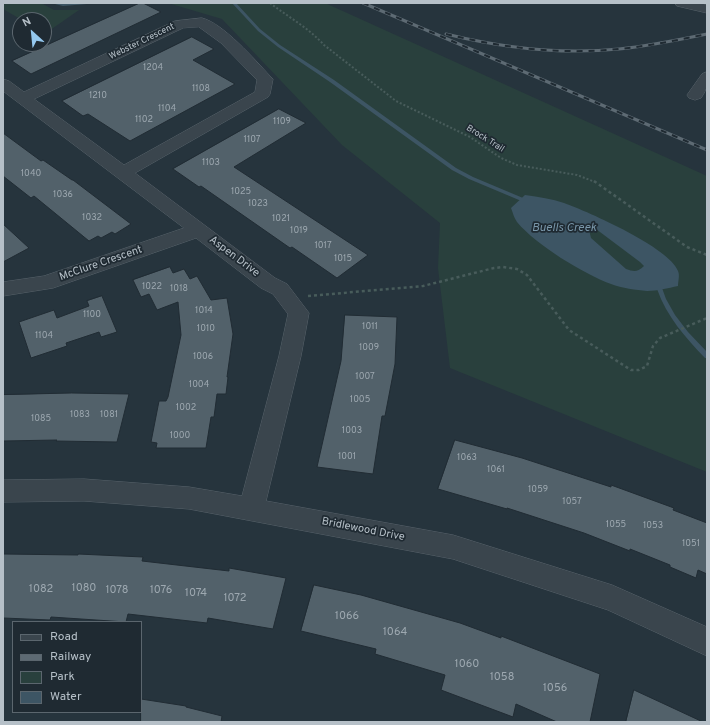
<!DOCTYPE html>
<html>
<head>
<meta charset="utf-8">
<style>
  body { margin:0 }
  #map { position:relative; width:710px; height:725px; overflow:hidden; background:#26343d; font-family:Overpass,sans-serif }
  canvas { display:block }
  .frame { position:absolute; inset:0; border:4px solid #b6c0c8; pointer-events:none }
  .legend { position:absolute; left:12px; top:621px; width:130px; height:92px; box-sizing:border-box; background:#1f2a32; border:1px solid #5b666e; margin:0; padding:5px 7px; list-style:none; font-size:12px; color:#b6c0c8 }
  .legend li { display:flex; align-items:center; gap:8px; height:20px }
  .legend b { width:20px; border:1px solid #5b666e }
  .north { position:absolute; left:12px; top:12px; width:40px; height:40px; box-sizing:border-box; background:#1f2a32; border:1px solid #5b666e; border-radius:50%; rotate:333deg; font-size:11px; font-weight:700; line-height:16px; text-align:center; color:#b6c0c8 }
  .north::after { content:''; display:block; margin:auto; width:14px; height:18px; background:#94c8ef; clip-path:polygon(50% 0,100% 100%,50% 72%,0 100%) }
</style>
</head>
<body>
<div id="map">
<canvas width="710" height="725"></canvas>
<div class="frame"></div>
<ul class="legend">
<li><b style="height:5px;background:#3a454d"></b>Road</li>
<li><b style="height:5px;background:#5d6a73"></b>Railway</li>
<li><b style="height:11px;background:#29403d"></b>Park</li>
<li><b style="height:11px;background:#3d5564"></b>Water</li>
</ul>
<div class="north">N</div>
</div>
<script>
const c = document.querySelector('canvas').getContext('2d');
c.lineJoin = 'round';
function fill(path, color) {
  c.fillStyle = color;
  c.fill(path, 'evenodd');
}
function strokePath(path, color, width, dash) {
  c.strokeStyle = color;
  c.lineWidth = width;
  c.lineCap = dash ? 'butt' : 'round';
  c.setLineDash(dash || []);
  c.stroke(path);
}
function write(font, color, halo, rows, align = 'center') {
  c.font = font + ' Overpass,sans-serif';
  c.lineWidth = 3.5;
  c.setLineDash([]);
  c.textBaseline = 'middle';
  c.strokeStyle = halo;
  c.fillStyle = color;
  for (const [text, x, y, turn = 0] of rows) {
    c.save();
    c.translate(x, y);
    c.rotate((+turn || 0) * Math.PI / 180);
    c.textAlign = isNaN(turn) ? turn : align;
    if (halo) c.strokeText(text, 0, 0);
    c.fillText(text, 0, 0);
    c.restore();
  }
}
fill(new Path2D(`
  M3 3H41L54 10H79L46 33 44 32V20H22L3 9Z
  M168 3H325L707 176V472L450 368 438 268 440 223 342 145 222 19Z`), '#29403d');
fill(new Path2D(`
  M525 195C539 197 552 199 564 203 589 212 670 248 678 271 680 275 678 282 678 286 668 288 657 291 647 291 636 290 622 288 611 284 584 274 536 245 517 222 514 218 513 213 511 208ZM596 229 640 262 644 266C638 272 634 272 626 269L591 238 589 230Z`), '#3d5564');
fill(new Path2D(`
  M51 3 63 4 89 3 87 4 63 6Z
  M232 3H236L260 29 280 45 334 80 456 168 473 177 523 198V200H519L469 179 452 170 330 82 278 47 258 31Z
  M660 287 662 288 666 299 675 315 688 332 707 352V358H705C685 337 667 317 657 289Z`), '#3d5564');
const building = new Path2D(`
  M140 3H143L161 12 31 74 12 61Z
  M192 37 214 49 193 60 235 84 130 141 88 114 83 116 62 101Z
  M279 109 306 123 234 167 368 255 337 278 292 247 290 248 201 186 199 187 173 169Z
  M3 133 41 161 43 160 72 180H73L131 224 115 234 112 232 101 238 98 236 89 241 34 196 31 198 3 176Z
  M3 224 29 248 3 262Z
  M170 267 173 273 184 269 190 279 197 276 211 300 227 298 233 334 227 377H228L226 394H217L214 417H211L206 448H156L157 443 151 442 159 401H166L168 397 181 335 178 302 157 310 149 294 141 297 133 280Z
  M102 296 117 332 101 337 99 332 66 343 67 346 31 358 19 322 54 310 57 318 89 306 87 301Z
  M345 315 397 317 395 364 385 416H382L373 474 317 467 341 361Z
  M72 393 129 394 117 442 56 441 57 440 3 441V395Z
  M455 440 522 458 611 487V485L674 508 673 510 707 523V574L698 570 696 578 670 567V565L630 549V551L584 533 507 508V509L438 489Z
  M3 554 78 555V554L143 557 142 561 229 571V568L286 578 273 629 208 618 207 623 128 614 126 622 51 617 50 620 3 618Z
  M314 585 361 595 460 623 501 638V636L600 674 590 722H557L516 704 513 717 441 690 445 675 375 654 376 649 301 631Z
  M634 690 660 702 703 722H626Z
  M141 699 186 706V707L222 716 221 722H141Z`);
fill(building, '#52616a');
strokePath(building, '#212c34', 1);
const minor = new Path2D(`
  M675 3H699L707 5V13L677 6Z
  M202 18C223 23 255 60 270 76L273 79 270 94 268 97 135 173 275 278 287 284 309 313 301 356 266 501 453 535 612 585 707 627V656L608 610 453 559 189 509 84 501 3 502V480L84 479 189 487 242 496 279 356 288 314 273 294 261 288 196 238 53 288 3 296V282L44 276 184 228 3 91V79L9 81 24 92 175 21ZM199 27 221 43 257 80 255 92 124 165 34 99 183 28Z
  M707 72C707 84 708 88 701 98L695 100 689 98 687 95 702 74Z`);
strokePath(minor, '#58636b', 1);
strokePath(new Path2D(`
  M270 3C288 17 309 28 324 45L396 101 470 137 501 158 517 165 577 175 595 182`), '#485c5b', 2, [2, 2]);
strokePath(new Path2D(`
  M594 181 687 247 707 255
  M308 296 423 286 494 268 503 267 517 269 527 275 569 330 631 370H639L647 366 653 346 660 338 707 318`), '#485c5b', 2.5, [3, 3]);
fill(minor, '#3a454d');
const rail = new Path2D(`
  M363 3 707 150
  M446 34C503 48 561 55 619 49 649 46 678 40 707 34`);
strokePath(rail, '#5d6a73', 3);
strokePath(rail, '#1f2a32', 2, [6]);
write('9px', '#b6c0c8', '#1f2a32', [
  ["Webster Crescent",142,42,-26],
  ["Brock Trail",485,139,32]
]);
write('9px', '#9da8b0', null, [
  ["1204",153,68],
  ["1108",201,89],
  ["1210",98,96],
  ["1104",167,109],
  ["1102",144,120],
  ["1109",282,122],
  ["1107",252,140],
  ["1103",211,163],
  ["1040",31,174],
  ["1025",241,192],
  ["1036",63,195],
  ["1023",258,204],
  ["1032",92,218],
  ["1021",281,219],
  ["1019",299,231],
  ["1017",323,246],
  ["1015",343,259],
  ["1022",152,287],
  ["1018",179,289],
  ["1014",204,311],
  ["1100",92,315],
  ["1011",370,327],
  ["1010",206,329],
  ["1104",44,336],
  ["1009",369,348],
  ["1006",203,357],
  ["1007",365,377],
  ["1004",199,385],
  ["1005",360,400],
  ["1002",186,408],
  ["1083",80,415],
  ["1081",109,415],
  ["1085",41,419],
  ["1003",352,431],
  ["1000",180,436],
  ["1001",347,457],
  ["1063",467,458],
  ["1061",496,470],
  ["1059",538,490],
  ["1057",572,502],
  ["1055",616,525],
  ["1053",653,526],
  ["1051",691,544]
]);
write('11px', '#b6c0c8', '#1f2a32', [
  ["Aspen Drive",234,257,37],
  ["McClure Crescent",101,264,-19],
  ["Bridlewood Drive",363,530,11]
]);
write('11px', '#9da8b0', null, [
  ["1080",84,589],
  ["1082",41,590],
  ["1078",117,591],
  ["1076",161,591],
  ["1074",196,594],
  ["1072",235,599],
  ["1066",347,617],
  ["1064",395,633],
  ["1060",467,665],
  ["1058",502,678],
  ["1056",555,689]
]);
write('italic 12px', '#7996a9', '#1f2a32', [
  ["Buells Creek",564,229]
]);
</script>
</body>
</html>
